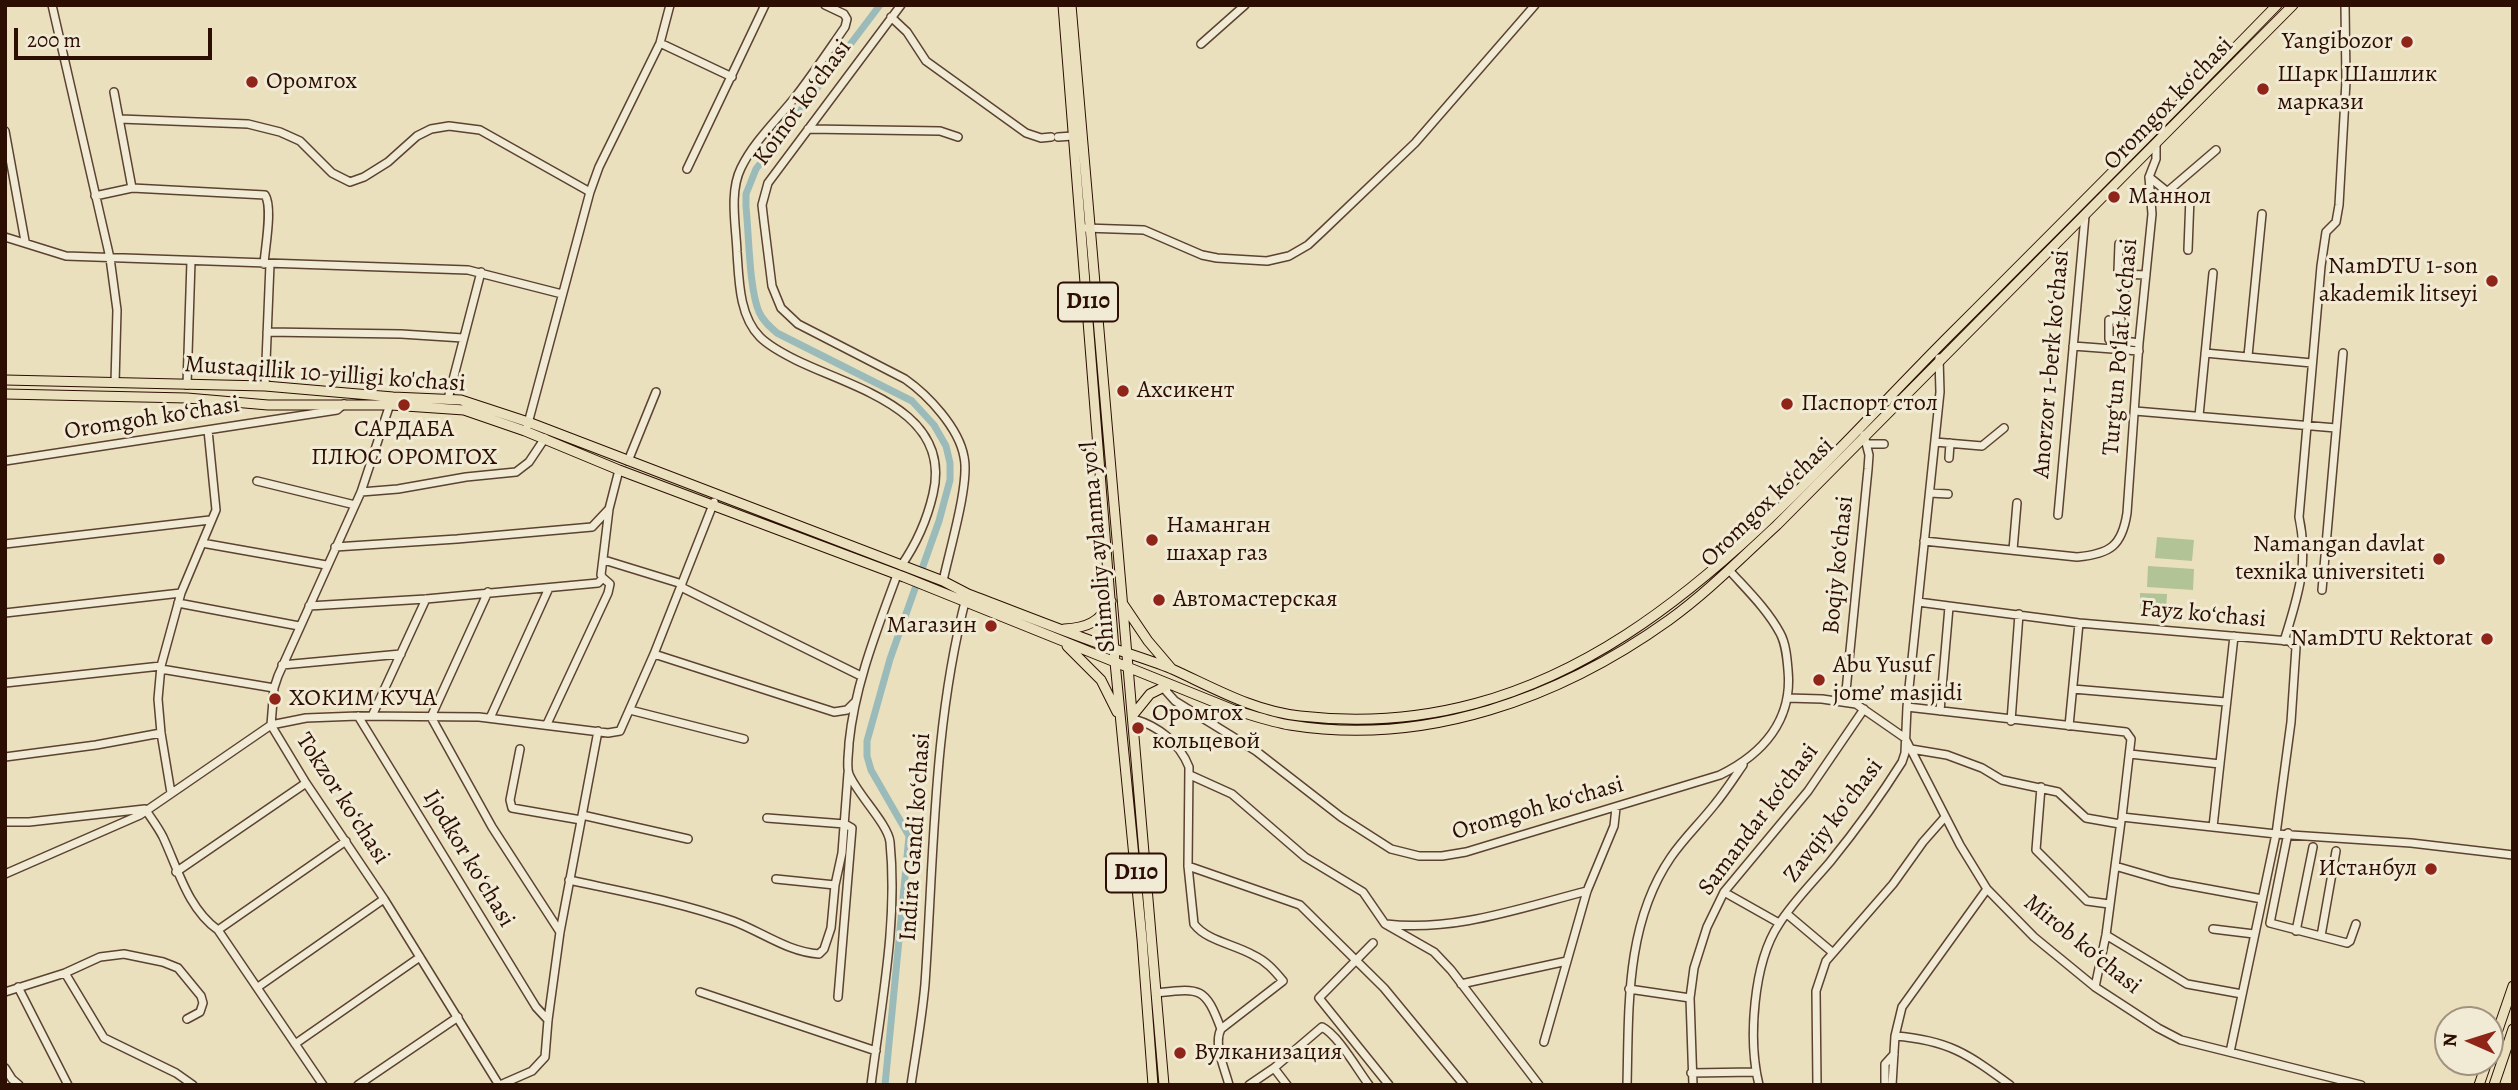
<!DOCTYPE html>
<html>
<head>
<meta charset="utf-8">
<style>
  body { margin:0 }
  #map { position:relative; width:2518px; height:1090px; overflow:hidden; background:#eae0be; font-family:Alegreya,serif }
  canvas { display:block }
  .frame { position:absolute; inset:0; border:7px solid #2c0e02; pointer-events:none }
  .north { position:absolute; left:2434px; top:1006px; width:70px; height:70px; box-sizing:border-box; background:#f1ebd5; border:2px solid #a29381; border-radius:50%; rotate:273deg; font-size:19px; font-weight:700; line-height:28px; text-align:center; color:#2c0e02 }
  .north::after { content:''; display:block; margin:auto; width:24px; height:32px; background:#8f2418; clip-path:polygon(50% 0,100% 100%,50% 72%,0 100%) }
  .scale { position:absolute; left:14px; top:28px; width:198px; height:32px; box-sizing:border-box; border:4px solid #2c0e02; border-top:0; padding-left:9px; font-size:21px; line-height:24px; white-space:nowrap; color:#2c0e02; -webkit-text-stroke:5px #f1ebd5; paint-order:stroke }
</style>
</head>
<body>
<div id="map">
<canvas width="2518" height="1090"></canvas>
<div class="frame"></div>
<div class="north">N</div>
<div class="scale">200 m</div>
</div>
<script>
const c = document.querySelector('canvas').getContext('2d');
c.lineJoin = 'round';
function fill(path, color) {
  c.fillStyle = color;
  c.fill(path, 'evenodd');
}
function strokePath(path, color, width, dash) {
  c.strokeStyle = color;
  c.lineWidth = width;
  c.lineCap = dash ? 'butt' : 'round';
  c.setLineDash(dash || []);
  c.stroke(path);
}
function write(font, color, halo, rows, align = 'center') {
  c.font = font + ' Alegreya,serif';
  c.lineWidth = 6;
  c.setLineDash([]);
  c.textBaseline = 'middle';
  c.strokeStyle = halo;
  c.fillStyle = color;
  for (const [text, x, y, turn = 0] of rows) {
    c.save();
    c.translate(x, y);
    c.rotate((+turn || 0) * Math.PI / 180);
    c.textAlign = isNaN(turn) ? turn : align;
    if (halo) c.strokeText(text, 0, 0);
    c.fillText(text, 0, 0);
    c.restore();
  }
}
fill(new Path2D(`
  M2157 537 2194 540 2192 561 2155 558Z
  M2148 566 2194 569 2193 590 2147 587Z
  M2140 593 2167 594 2166 610 2140 609Z`), '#b2c395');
strokePath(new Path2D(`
  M880 5 756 169 746 194V207C749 235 749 288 759 312 763 321 770 327 777 333L912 401 934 425 946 446 950 463V480L939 521 890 659 867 741V756L871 770 909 836 885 1085`), '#9abbb9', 7);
const minor = new Path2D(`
  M52 5 110 258 117 310 115 383
  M825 5 844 14 847 19 845 27C829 50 813 74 796 96 778 119 754 141 741 168 729 192 736 226 737 252 739 280 739 316 760 337 770 347 784 354 796 360 853 388 953 410 933 494 927 520 917 543 901 566
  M901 5 768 183 762 205 764 222 772 286 781 308 798 324 905 379C928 395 959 428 964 457 970 483 949 552 943 581
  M891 17 907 32 926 61 1026 133 1041 138 1051 137
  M660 43 732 77
  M1201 44 1245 5
  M120 119 248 124 280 132 300 141 332 173 350 182 364 177 388 162 417 136 431 129 449 126 480 130 590 192
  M808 129 940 131 958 137
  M5 131 25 241
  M1058 137 1073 136
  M687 169 765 5
  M2149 177 2175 198 2190 197 2188 250
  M132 188 265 195C273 207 265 248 264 264
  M2167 192 2216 150
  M95 196 132 188 114 92
  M1085 228 1144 230 1202 255 1217 258 1267 261 1289 256 1308 245 1324 230 1415 143 1535 5
  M5 237 66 256 468 270 562 294
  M2119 244 2118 271 2120 274 2146 275
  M2125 289 2126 274
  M2121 320H2109V339L2139 343
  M267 332 401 334 463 338
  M2073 346 2139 351
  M2205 353 2312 363
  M2248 356 2262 214
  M187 385 191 261
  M265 386 270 264
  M448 399 481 272
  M391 401 361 492 278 676 274 688 271 725 306 783 384 899 499 1085
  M2135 411 2336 428
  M2199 416 2213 273
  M527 427 590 192 599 167 660 43 670 5
  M1935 442 1982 446 2004 428
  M1867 444H1884
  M1949 458 1950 443
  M5 461 337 410 344 404
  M628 461 656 392
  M257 481 355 505
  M361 492 398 489 466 477 516 472 529 462 545 438
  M1930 493 1948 494
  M2058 515 2085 216
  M1924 541 2077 557C2110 554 2122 546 2127 513L2139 343 2152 214 2149 177 2156 159V144
  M202 543 326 565
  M5 544 210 520
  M335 547 457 539 592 527 609 509 619 470
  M2013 550 2017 503
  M604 560 682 584
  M681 587 861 676
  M2322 590 2343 353
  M488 592 431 717 492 827 560 932
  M1918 602 2079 623 2289 641 2296 647 2291 722 2276 834 2230 1052
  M178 603 299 626
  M309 606 426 599 598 583 603 578 601 575 609 509
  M5 613 181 593
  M2284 641C2298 596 2309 564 2299 517L2321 266 2326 232 2336 222 2339 205 2346 81 2345 5
  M654 654 834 712 847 710 855 702
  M282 665 401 654
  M161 669 274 688
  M5 683 161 666
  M1168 685 1166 691 1175 701 1256 751 1341 817 1391 849 1419 856H1442L1466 852 1720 775C1763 754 1793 720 1788 670 1787 658 1786 644 1780 633 1767 609 1747 590 1729 570
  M2073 689 2226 702
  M1846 691 1868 469 1869 455 1864 435
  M1787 698 1822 699 1856 704 1905 738 1960 845 1987 889 2034 937 2095 987 2158 1028 2181 1040 2361 1085
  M1907 707 2126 732 2131 739 2122 817 2276 834 2411 843 2513 855
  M630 710 744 739
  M1940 711 1949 607
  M358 716 536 1007 548 1020
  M372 716 426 599
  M490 718 549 588
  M1134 719C1158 726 1179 742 1189 767L1188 866 1194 924C1207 941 1234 944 1253 955 1266 961 1274 970 1283 981L1221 1029
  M2011 721 2019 614
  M547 724 608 593 610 584 603 578
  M2069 726 2079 623
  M520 749 510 800 512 808 581 820
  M1911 749 1947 755 1982 768 2002 780 2058 792 2086 818 2120 824
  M2130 754 2220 764
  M5 757 96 745 161 733
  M1190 775 1232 794 1305 857 1363 892 1385 924 1434 952 1451 970 1539 1085
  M2041 787 2036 850 2087 901 2109 904
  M171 793 161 733 158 699 161 666 181 593 216 510 208 430
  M582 815 688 839
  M767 818 845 824 852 828 838 997
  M5 822H29L145 809C151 818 158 827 163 837 178 869 188 909 218 930L323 1085
  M2213 827 2234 636
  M2288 833 2270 923 2347 943 2350 941 2356 924
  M1188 866 1300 905 1384 988 1464 1085
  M2115 866 2170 882 2262 899
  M176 872 306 783
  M5 874 140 815 271 725 306 718 358 716 479 717 608 733 620 731 654 654 714 502
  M776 879 835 885
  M569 880C624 892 680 902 733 921 762 932 788 952 819 954L824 949 831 928 835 885 842 853 848 773
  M1724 892 1779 923
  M1787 914 1832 952
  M1386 924C1455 932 1520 908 1587 891
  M2213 929 2254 934
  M218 930 346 841
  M2296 931 2313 847
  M2106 935 2187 984 2242 994
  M2321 936 2336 851
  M1373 943 1319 998 1389 1085
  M65 973 104 1038 176 1073 193 1085
  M1461 984 1567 961
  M18 987 68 1085
  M258 987 384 899
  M2095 987 2106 935 2121 821
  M1629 989 1690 998
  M5 992 65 973 100 957 124 954 163 962 178 968 201 996 203 1003 200 1012 187 1019
  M700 992 876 1051
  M1156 993C1200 988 1205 986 1221 1029 1213 1044 1225 1069 1229 1085
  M1895 1036C1948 1040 1968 1054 2010 1085
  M1544 1042 1587 891 1614 826 1616 808
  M295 1044 420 957
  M5 1068 12 1079 19 1085
  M1274 1068 1287 1085
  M1691 1073 1755 1072
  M358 1085 458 1017
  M500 1085 532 1071 545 1057 548 1020 560 932 598 731
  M871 1085C881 1005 898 923 890 842 888 824 857 794 849 774 846 766 849 752 849 743 855 684 877 630 897 575
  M911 1085C916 1051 922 1018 925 984 934 856 933 724 966 598
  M1249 1085 1274 1068 1322 1027C1338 1035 1357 1069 1369 1085
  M1627 1085C1629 1008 1625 924 1671 857 1684 838 1701 822 1715 804 1725 792 1734 778 1743 765
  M1693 1085 1690 998 1694 968 1707 927 1724 892 1808 791 1864 709
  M1759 1085C1748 1040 1753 963 1779 924 1793 902 1813 882 1830 862 1856 830 1880 797 1902 762L1905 753 1907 707 1940 392 1939 358
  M1817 1085 1816 991 1826 961 1893 884 1923 842 1945 817
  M1885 1085V1064L1894 1054
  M1892 1085 1895 1036 1902 1007 1987 889`);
const major = new Path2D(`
  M1063 5 1115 662 1142 939 1153 1085
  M1071 5 1164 1085
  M5 380 265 386 393 397 461 400 528 422 943 581 968 594C1013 611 1058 629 1103 645 1126 653 1150 660 1172 669 1214 688 1253 711 1300 716 1591 749 1764 522 1948 337 2058 227 2168 117 2277 5
  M5 394 187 398 268 405H391L464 410 525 431 619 470 904 577 1234 710C1252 715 1271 722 1290 725 1426 747 1560 698 1669 620 1708 592 1742 557 1777 525L2293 5
  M1123 604 1148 641 1171 668
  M1064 629C1087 628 1100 622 1111 601
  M1067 646 1101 680 1117 712
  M1133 715 1150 694 1168 685
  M2490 1053 2513 986
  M2479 1085 2487 1062
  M2494 1085 2513 1029`);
strokePath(minor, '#5c4231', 10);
strokePath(major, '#2c0e02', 11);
strokePath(minor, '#f1ebd5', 7);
strokePath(major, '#eae0be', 9);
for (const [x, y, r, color] of [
  [2407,42,7,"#8f2418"],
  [252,82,7,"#8f2418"],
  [2263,89,7,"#8f2418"],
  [2114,197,7,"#8f2418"],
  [2492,281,7,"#8f2418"],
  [1123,391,7,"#8f2418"],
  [1787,404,7,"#8f2418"],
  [404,405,7,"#8f2418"],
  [1152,540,7,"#8f2418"],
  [2439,559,7,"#8f2418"],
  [1159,600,7,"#8f2418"],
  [991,626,7,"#8f2418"],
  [2487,639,7,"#8f2418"],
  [1819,680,7,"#8f2418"],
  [275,699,7,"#8f2418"],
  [1138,728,7,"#8f2418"],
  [2431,869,7,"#8f2418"],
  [1180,1053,7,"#8f2418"]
]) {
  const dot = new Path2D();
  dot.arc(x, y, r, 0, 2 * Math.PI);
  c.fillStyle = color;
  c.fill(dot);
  strokePath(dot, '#f1ebd5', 2.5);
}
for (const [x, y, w] of [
  [1088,302,60],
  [1136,873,60]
]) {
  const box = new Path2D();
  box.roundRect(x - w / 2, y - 19.5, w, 39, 5);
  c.fillStyle = '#f1ebd5';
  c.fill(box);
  strokePath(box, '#2c0e02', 2);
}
write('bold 23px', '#2c0e02', null, [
  ["D110",1088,302],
  ["D110",1136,873]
]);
write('24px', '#2c0e02', '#f1ebd5', [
  ["Yangibozor",2393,42,"right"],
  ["Шарк Шашлик",2277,75],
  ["маркази",2277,103],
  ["Оромгох",266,82],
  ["Маннол",2128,197],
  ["NamDTU 1-son",2478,267,"right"],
  ["akademik litseyi",2478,295,"right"],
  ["Ахсикент",1137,391],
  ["Паспорт стол",1801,404],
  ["САРДАБА",404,430,"center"],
  ["ПЛЮС ОРОМГОХ",404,458,"center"],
  ["Наманган",1166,526],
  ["шахар газ",1166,554],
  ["Namangan davlat",2425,545,"right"],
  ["texnika universiteti",2425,573,"right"],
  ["Автомастерская",1173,600],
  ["Магазин",977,626,"right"],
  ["NamDTU Rektorat",2473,639,"right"],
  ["Abu Yusuf",1833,666],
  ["jome’ masjidi",1833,694],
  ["ХОКИМ КУЧА",289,699],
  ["Оромгох",1152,714],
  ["кольцевой",1152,742],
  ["Истанбул",2417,869,"right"],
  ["Вулканизация",1194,1053]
], 'left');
write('24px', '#2c0e02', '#f1ebd5', [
  ["Koinot koʻchasi",803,103,-54],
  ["Oromgox ko‘chasi",2169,104,-46],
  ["Turgʻun Poʻlat koʻchasi",2121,347,-85],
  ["Anorzor 1-berk koʻchasi",2052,364,-85],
  ["Mustaqillik 10-yilligi ko'chasi",325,375,4],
  ["Oromgoh koʻchasi",152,419,-9],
  ["Oromgox ko‘chasi",1768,503,-44],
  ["Shimoliy aylanma yoʻl",1099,547,-95],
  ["Boqiy koʻchasi",1839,565,-84],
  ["Fayz koʻchasi",2203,615,5],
  ["Tokzor koʻchasi",342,799,57],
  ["Oromgoh koʻchasi",1538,809,-16],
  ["Samandar ko‘chasi",1759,820,-53],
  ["Zavqiy koʻchasi",1834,821,-53],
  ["Indira Gandi koʻchasi",916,837,-86],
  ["Ijodkor koʻchasi",468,859,59],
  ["Mirob koʻchasi",2082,945,39]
]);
</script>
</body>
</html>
